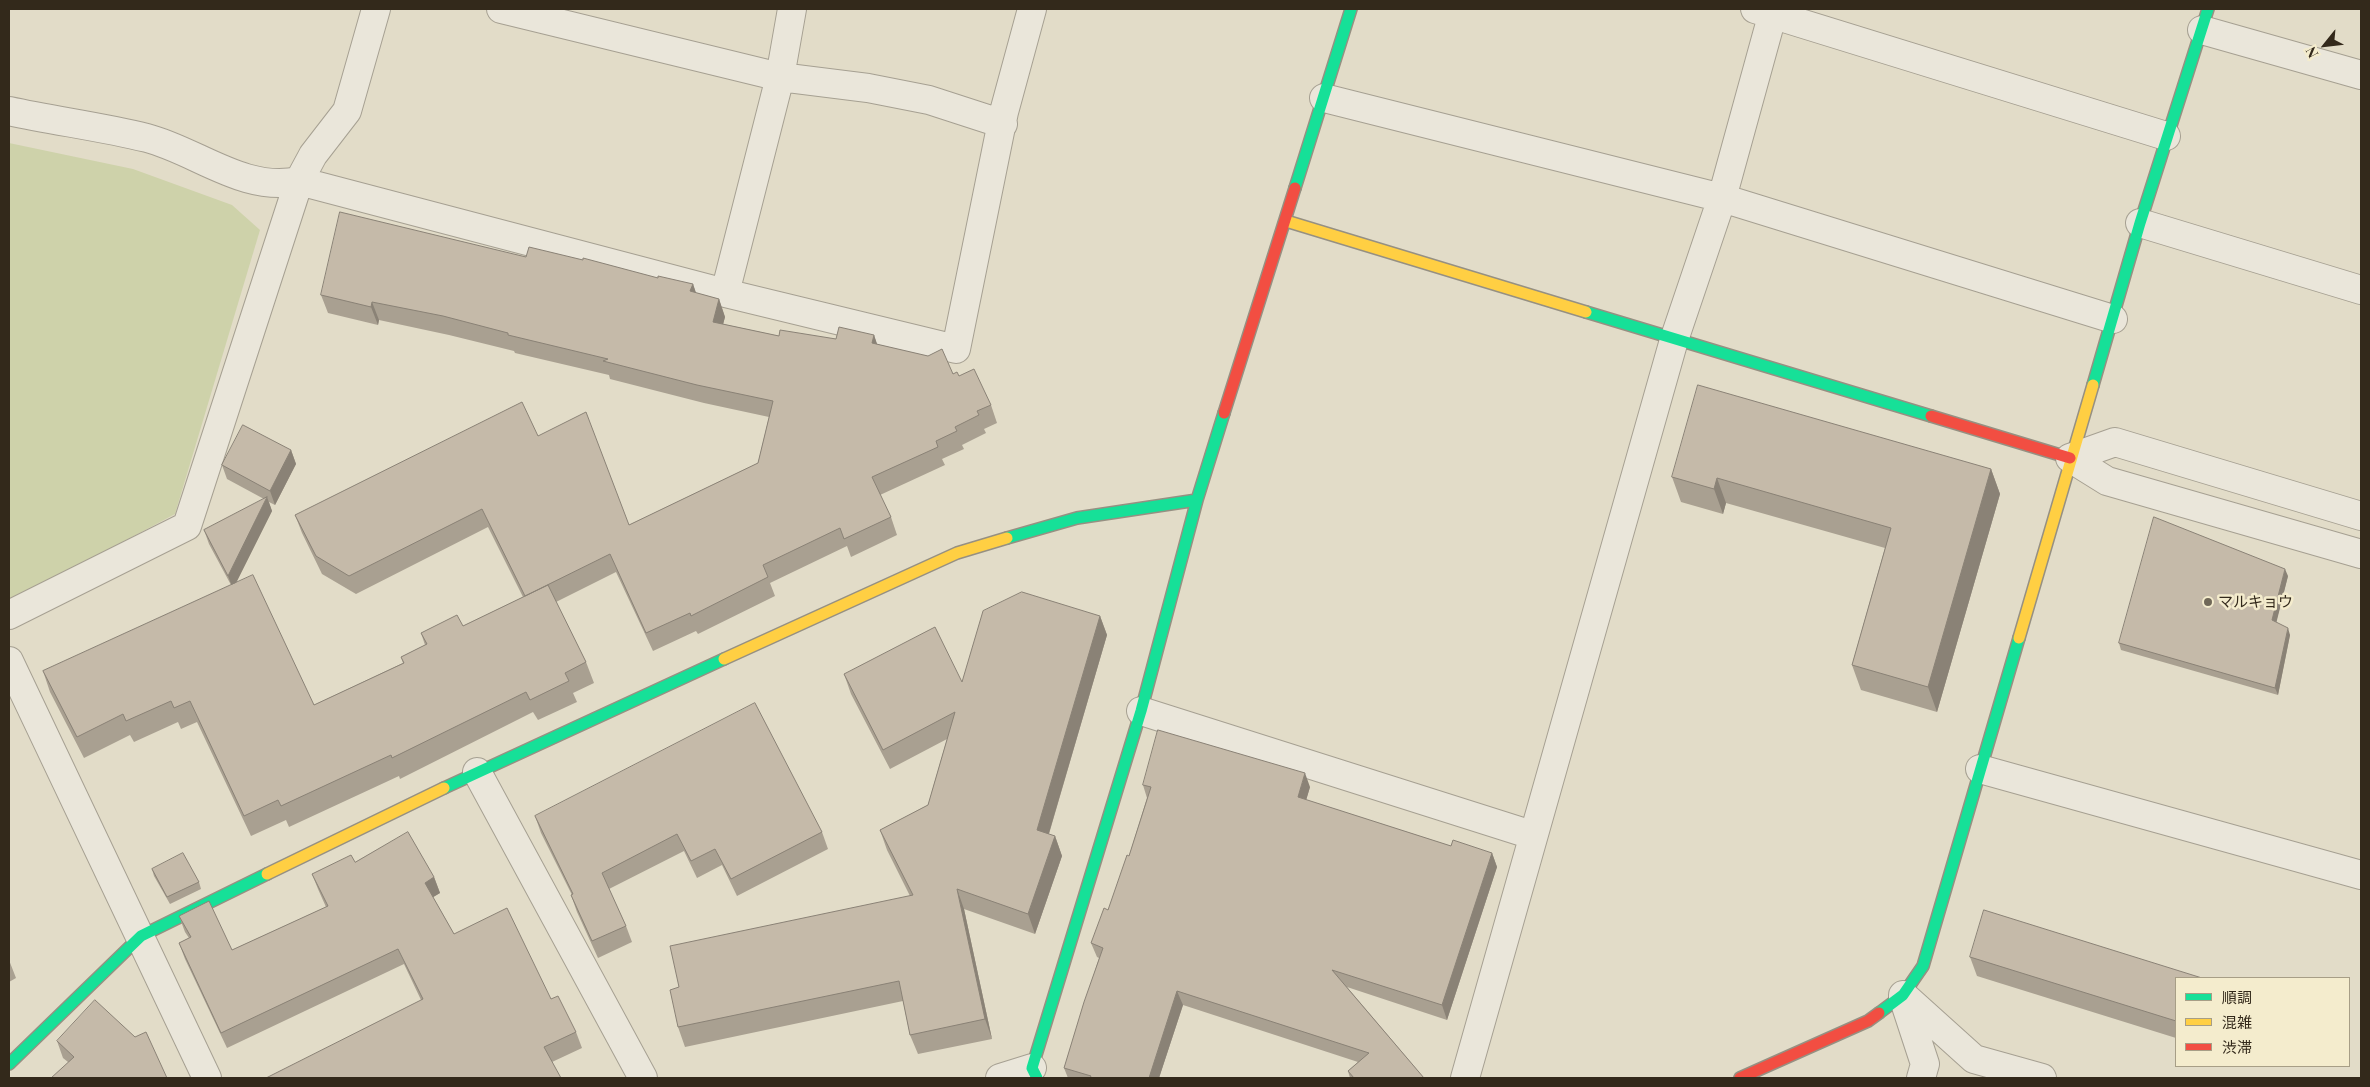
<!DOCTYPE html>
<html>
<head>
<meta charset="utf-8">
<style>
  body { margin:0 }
  #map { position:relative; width:2370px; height:1087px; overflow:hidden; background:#e2dcc8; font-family:"Playfair Display","Noto Sans JP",serif }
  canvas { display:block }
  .frame { position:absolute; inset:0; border:10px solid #33291b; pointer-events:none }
  .legend { position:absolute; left:2175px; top:977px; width:175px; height:90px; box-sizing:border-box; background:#f4eccd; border:1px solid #a79e86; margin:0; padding:6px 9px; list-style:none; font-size:15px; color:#33291b }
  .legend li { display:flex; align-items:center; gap:10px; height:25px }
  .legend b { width:25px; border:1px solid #a79e86 }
  .north { position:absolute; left:2300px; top:20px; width:50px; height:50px; -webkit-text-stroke:4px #f4eccd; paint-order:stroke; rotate:241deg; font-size:14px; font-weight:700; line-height:20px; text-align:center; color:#33291b }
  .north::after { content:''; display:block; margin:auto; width:18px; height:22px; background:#33291b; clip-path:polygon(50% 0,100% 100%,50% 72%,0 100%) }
</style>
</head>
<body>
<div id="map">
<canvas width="2370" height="1087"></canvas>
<div class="frame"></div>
<ul class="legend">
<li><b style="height:6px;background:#16e098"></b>順調</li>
<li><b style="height:6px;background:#ffcf43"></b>混雑</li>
<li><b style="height:6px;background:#f24e42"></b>渋滞</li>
</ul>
<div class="north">N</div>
</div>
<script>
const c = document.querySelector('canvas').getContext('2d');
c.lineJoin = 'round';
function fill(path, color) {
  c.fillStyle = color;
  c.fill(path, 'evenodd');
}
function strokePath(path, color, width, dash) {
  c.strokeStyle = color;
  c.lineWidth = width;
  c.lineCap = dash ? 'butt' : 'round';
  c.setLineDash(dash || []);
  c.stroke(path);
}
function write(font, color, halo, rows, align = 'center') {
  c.font = font + ' "Playfair Display","Noto Sans JP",serif';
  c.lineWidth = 5;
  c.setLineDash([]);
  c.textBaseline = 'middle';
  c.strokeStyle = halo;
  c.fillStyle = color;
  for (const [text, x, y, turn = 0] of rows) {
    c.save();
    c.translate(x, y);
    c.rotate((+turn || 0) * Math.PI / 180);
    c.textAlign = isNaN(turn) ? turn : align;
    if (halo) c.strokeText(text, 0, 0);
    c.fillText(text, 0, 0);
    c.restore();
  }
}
fill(new Path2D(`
  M9 143 133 169 232 205 260 230 175 514 9 603Z`), '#ced2aa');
const street = new Path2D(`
  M501 9 780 77 868 88 929 100 1003 124
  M792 9 780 77 725 293 956 349 1004 112 1032 9
  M1755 9 2166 136
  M2202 30 2361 75
  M1324 98 1722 198 2113 319
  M9 111C55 121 102 127 147 138 197 151 244 193 299 181L725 293
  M2140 223 2361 290
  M2070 458 2107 481 2361 554
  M2070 458 2115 442 2361 516
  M9 615 187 526 299 181 313 155 347 111 376 9
  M9 661 207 1078
  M1141 711 1532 835
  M1980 769 2361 875
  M477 772 643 1078
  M1903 995 1974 1059 2042 1078
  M1903 997 1925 1064 1921 1078
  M1000 1078 1032 1068
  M1465 1078 1674 340 1722 198 1774 9`);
const fast = new Path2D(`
  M1295 188 1351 9
  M1586 312 1931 416
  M2093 385 2140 223 2208 9
  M1007 538 1077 518 1197 500
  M444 788 724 659
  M1879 1013 1903 995 1923 966 2019 638
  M9 1064 141 936 267 874
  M1037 1078 1032 1068 1141 711 1197 500 1224 413`);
const slow = new Path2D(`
  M1286 221 1586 312
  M2019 638 2093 385
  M724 659 957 553 1007 538
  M267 874 444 788`);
const jam = new Path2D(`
  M1224 413 1295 188
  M1931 416 2070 458
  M1740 1078 1868 1021 1879 1013`);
strokePath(street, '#a6a092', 30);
strokePath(fast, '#969082', 14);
strokePath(slow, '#969082', 14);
strokePath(jam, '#969082', 14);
strokePath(street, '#eae6da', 28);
strokePath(fast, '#16e098', 11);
strokePath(slow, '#ffcf43', 11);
strokePath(jam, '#f24e42', 11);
fill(new Path2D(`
  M526 257 693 284 696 293 719 299 725 317 723 324 779 336 836 339 874 335 877 344 959 376 991 405 997 423 984 429 986 433 962 445 964 449 942 459 945 465 880 495 891 517 897 535 851 557 847 546 770 583 775 596 698 634 696 631 653 651 616 572 556 602 586 662 594 683 573 693 577 702 538 720 533 712 400 779 399 776 289 827 286 820 251 836 197 722 181 729 178 722 134 742 130 735 84 758 50 692 43 671 231 585 209 544 204 530 264 499 227 479 222 465 291 450 296 464 275 505 269 502 272 511 236 583 314 705 403 663 401 657 425 645 421 633 463 626 523 597 488 527 356 594 322 574 302 533 295 515 538 436 629 525 758 463 769 417 704 403 610 379 609 375 515 353 514 351 449 335 379 320 378 325 328 313 321 295Z
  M1991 469 2000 494 1937 712 1861 690 1852 665 1885 548 1726 503 1723 514 1681 502 1672 477Z
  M2288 576 2276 622 2290 635 2278 695 2121 650 2119 643Z
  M1100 616 1107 635 1049 834 1055 836 1062 856 1035 934 964 909 992 1039 918 1054 910 1035 903 1001 685 1047 678 1027 679 987 910 896 887 850 880 830 928 805 947 739 890 769 851 694 844 674 962 682Z
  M1143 785 1310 787 1306 800 1451 846 1492 853 1497 867 1447 1020 1347 987 1424 1078H1350L1348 1071 1358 1062 1183 1005 1159 1078H1068L1064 1068 1099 958 1097 957 1091 943 1108 910 1129 856 1147 798Z
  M535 816 822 832 828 849 737 896 722 865 697 878 684 851 609 889 626 926 632 942 598 958 577 912 571 895H572L541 833Z
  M355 862 434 877 440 893 433 897 454 934 551 999 576 1032 582 1048 552 1062 421 1000 404 964 227 1048 185 959 179 943 189 938 185 932 179 916 232 950 326 907 318 889 312 874Z
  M152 869 199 882 201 889 170 904 154 876Z
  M1970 957 2176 978V1038L1977 976Z
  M9 960 16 978 9 982Z
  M57 1041 167 1078 68 1062 63 1058Z`), '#a9a091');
fill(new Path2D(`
  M693 284 699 302 690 291Z
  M719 299 725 317 719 340 713 322Z
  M372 302 379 320 378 325 371 307Z
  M874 335 880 353 872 343Z
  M291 450 296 464 275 505 270 491Z
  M1991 469 2000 494 1937 712 1928 687Z
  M1717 478 1726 503 1723 514 1714 489Z
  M267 497 272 511 233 589 228 576Z
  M2285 569 2288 576 2275 628 2272 620Z
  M1100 616 1107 635 1044 850 1037 830Z
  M2288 628 2290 635 2278 695 2275 688Z
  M1305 773 1310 787 1303 811 1298 797Z
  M1055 836 1062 856 1035 934 1028 914Z
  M1492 853 1497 867 1447 1020 1442 1005Z
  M434 877 440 893 430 899 425 883Z
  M957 889 964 909 992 1039 985 1019Z
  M1177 991 1183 1005 1159 1078H1149Z`), '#8a8276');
const building = new Path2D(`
  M340 212 526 257 529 247 583 260V258L658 278V276L693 284 690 291 719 299 713 322 779 336 780 330 836 339 839 327 874 335 872 343 928 356 942 349 953 374 957 372 959 376 974 369 991 405 977 411 979 415 955 427 957 431 936 441 938 447 872 477 891 517 844 539 840 528 763 565 768 577 691 616 690 613 646 633 610 554 525 596 482 509 349 576 316 556 295 515 522 402 538 436 586 412 629 525 758 463 773 401 697 385 603 361 608 359 508 335V333L443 316 372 302 371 307 321 295Z
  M1698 385 1991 469 1928 687 1852 665 1891 528 1717 478 1714 489 1672 477Z
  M243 425 291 450 270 491 222 465Z
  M267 497 228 576 204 530Z
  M2154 517 2285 569 2272 620 2288 628 2275 688 2119 643Z
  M253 575 314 705 404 663 401 657 427 644 421 633 457 615 463 626 548 585 586 662 565 673 569 681 530 700 526 692 392 758 391 755 281 806 278 800 244 816 190 701 174 708 171 701 126 721 123 714 77 737 43 671Z
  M1022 592 1100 616 1037 830 1055 836 1028 914 957 889 985 1019 910 1035 899 981 678 1027 670 990 679 987 670 946 913 895 880 830 928 805 955 712 883 750 844 674 935 627 962 682 983 611Z
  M755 703 822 832 731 879 715 849 691 861 677 834 602 873 626 926 592 941 571 895 573 894 535 816Z
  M1158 730 1305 773 1298 797 1451 846 1453 840 1492 853 1442 1005 1332 970 1424 1078H1354L1348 1071 1369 1053 1177 991 1149 1078H1090L1091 1076 1064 1068 1084 1002 1103 948 1091 943 1104 908 1108 910 1127 855 1129 856 1151 787 1143 785Z
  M408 832 434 877 425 883 454 934 507 908 551 999 558 996 576 1032 544 1047 561 1078H266L423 999 398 949 221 1033 179 943 191 937 179 916 209 901 232 950 328 906 312 874 351 855 355 862Z
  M183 853 199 882 167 897 152 869Z
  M1984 910 2202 978H2176V1021L1970 957Z
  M95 1000 135 1037 146 1032 167 1078H51L74 1057 57 1041Z`);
fill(building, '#c5baa9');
strokePath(building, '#8a8276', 1);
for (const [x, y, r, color] of [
  [2208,602,5,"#706858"]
]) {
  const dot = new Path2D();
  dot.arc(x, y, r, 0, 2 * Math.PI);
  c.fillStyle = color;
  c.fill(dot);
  strokePath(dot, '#f4eccd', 2);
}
write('15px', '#33291b', '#f4eccd', [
  ["マルキョウ",2218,602]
], 'left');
</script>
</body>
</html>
